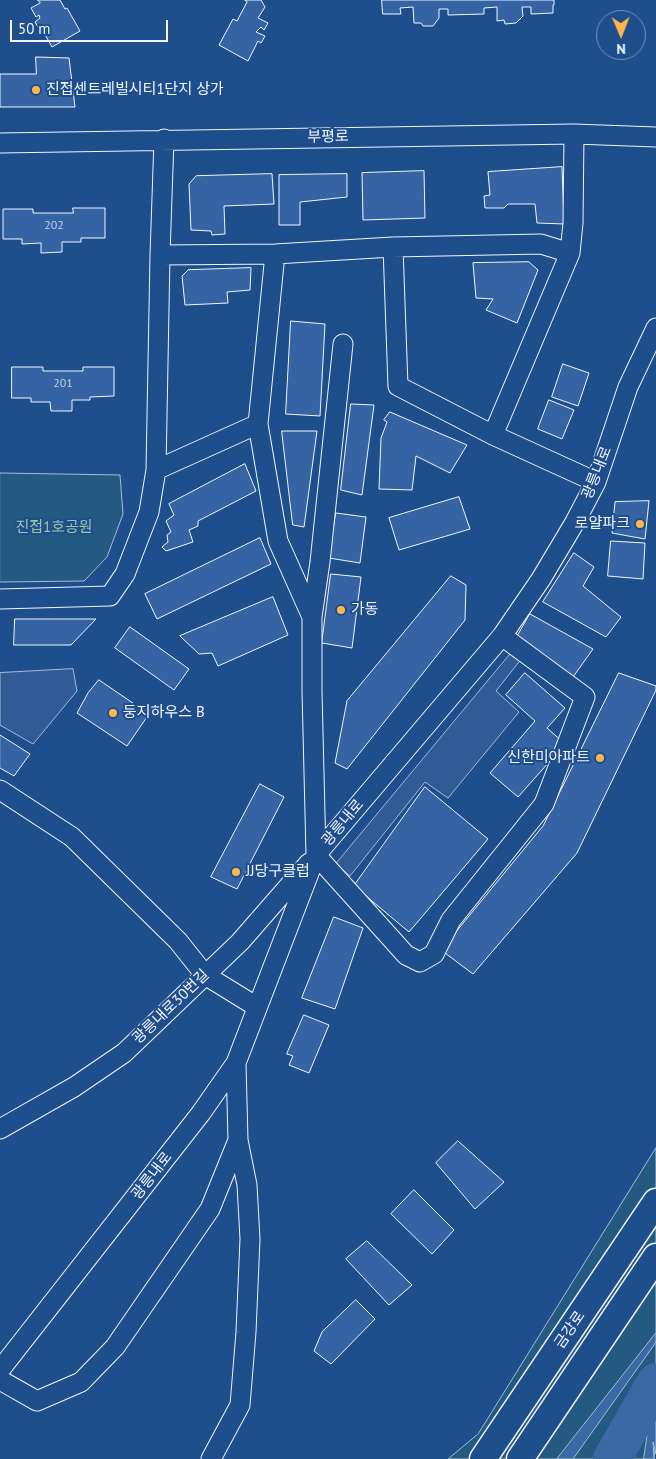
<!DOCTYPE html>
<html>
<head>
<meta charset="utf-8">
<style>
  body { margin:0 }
  #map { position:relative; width:656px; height:1459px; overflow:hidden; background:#1f4e8c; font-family:"PT Sans",sans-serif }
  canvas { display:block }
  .north { position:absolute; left:596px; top:10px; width:50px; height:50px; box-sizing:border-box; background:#1f4e8c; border:1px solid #7391ba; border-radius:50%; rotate:179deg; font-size:14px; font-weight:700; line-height:20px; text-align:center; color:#f2f6ff }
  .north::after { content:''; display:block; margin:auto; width:18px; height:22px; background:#ffb74d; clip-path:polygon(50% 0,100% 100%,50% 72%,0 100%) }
  .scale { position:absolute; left:10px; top:20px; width:158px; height:22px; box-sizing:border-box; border:2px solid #f2f6ff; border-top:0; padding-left:6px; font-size:15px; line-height:18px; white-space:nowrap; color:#f2f6ff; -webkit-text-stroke:4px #1f4e8c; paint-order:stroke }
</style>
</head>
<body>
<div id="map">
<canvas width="656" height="1459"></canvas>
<div class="north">N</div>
<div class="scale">50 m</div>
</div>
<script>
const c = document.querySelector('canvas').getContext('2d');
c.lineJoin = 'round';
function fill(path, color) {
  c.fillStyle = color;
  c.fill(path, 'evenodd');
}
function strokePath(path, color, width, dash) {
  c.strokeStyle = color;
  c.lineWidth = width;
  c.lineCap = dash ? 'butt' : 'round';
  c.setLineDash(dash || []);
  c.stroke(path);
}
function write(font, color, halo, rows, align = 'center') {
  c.font = font + ' "PT Sans","Noto Sans KR",sans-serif';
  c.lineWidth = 4;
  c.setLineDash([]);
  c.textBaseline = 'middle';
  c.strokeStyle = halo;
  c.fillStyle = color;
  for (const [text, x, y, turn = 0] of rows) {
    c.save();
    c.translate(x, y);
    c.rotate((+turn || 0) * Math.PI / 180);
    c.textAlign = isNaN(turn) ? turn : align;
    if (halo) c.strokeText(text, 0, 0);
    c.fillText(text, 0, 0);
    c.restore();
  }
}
const green = new Path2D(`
  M0 473 120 475 123 514 107 557 84 581 0 582Z
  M656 1148V1438L654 1459H448L478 1434Z`);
fill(green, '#245a82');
strokePath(green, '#a8bbd7', 1);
const parking = new Path2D(`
  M512 652 522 658 496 691 519 712 448 798 425 782 350 876 336 864Z
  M73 669 77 691 33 744 0 725V673Z`);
fill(parking, '#305b95');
strokePath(parking, '#a8bbd7', 1);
const water = new Path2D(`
  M656 1333V1341L654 1345 573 1459H557Z
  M656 1372V1454L653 1442 654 1459H644Z`);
fill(water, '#3b69a3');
strokePath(water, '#a8bbd7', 1);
strokePath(new Path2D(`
  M612 1459 656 1382`), '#3b69a3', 38);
const building = new Path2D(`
  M38 0H60L65 9 67 8 80 31 52 47 43 31 41 32 35 22 40 18 39 15 36 17 31 8 40 3Z
  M245 0H261L265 7 258 18 268 23 264 30 261 27 256 32 265 36 261 43 258 41 248 61 219 45 233 19 237 21 247 2Z
  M382 0H554V5H553V13L531 14V7H522L523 16 516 23 505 24 504 20 497 21V7L484 8V14L448 15V9H439V18L433 26H423L421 23H414L413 7 400 8 401 14H383Z
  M36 57 69 58 75 107H0V74H36Z
  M562 167 564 224 537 223 535 204H508L504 208H485L484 196 490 195 488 172Z
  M424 171 425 218 363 220 362 173Z
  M272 174 274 204 224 206 225 234 212 235 211 231 191 230 189 184 196 176Z
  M347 174V197L300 202V225H279V175Z
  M73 208H105V238H81V242H62V252L41 253V243L22 244V239H3V209H33V213H73Z
  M529 262 538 270 517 323 486 310 493 299 476 298 473 263Z
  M251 268 250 290 227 292 228 303 185 305 182 276 188 270Z
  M291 321 325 324 320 416 286 414Z
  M563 364 589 373 578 406 552 397Z
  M12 367H43V371H83V367H114V396L90 397V400H72V411H51L50 402H31V398H12Z
  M549 400 574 410 562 439 538 429Z
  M351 404 374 405 362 495 341 490Z
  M390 412 467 445 450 473 416 456 412 490 379 489 381 438 387 422 384 420Z
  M282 431H317L304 527 293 525Z
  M245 464 256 491 198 521V526L189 530 193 542 166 551 162 547 168 542 167 535 171 532 166 521 174 515 169 504Z
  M459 497 470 529 399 550 389 518Z
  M649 501 645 539 612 533 615 502Z
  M336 513 366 517 360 563 329 558Z
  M260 538 271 564 157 619 145 594Z
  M611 541 645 543 643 579 608 576Z
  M574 553 594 567 583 586 621 617 606 637 543 602Z
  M331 574 361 577 352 648 322 643Z
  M451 576 466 585 465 620 347 769 335 763 347 701Z
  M273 597 288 635 218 666 212 653 199 654 180 636Z
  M530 614 593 649 573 677 517 637Z
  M15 619H96L71 645H14Z
  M130 627 189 669 174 690 115 648Z
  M525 673 565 708 547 728 565 744 518 797 490 773 535 721 506 695Z
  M619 673 656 686V690L577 853 473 974 441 950 543 826Z
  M99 680 149 714 127 746 77 713 88 693Z
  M0 735 30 754 14 776 0 768Z
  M260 784 284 797 237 889 211 877Z
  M425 787 488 839 409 932 354 886Z
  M334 917 363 928 335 1009 302 998Z
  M304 1015 329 1025 309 1073 289 1065 293 1056 287 1054Z
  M458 1141 504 1182 475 1209 436 1163Z
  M414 1190 454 1230 432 1254 391 1214Z
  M367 1241 412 1285 389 1305 346 1259Z
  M356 1300 375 1319 331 1364 314 1351 322 1332Z`);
fill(building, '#3563a3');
strokePath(building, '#f2f6ff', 1);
const minor = new Path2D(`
  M0 143 574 134 656 137
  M570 253 573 223 574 134
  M275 254 258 424 156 470 160 255 275 254 393 247
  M160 255 164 139
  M258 424 278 541 312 617V691L316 855 406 955 420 962 434 954 451 920 544 804 585 697 502 636
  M493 435 570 253 541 244 393 247 398 386 493 435 596 482
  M0 599 110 596 125 574 149 512 156 470
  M312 617 320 562 343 344
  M0 790 72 837 178 941 205 975 257 1007
  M0 1129 74 1087 124 1053 240 942 309 863
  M0 1370 201 1113 236 1063 316 855 502 636 541 579 575 522 596 482 628 387 656 328
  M0 1380 37 1401 81 1382 115 1347 210 1209 238 1140
  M211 1459 240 1405 246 1332 250 1239 247 1185 238 1140 236 1063`);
const secondary = new Path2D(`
  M483 1459 656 1202
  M520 1459 656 1257`);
strokePath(minor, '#f2f6ff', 21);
strokePath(secondary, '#f2f6ff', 29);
strokePath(minor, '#1f4e8c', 19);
strokePath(secondary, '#1f4e8c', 26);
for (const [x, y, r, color] of [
  [36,90,5,"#ffb74d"],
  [640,524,5,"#ffb74d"],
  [341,610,5,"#ffb74d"],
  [113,713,5,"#ffb74d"],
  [600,758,5,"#ffb74d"],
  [236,872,5,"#ffb74d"]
]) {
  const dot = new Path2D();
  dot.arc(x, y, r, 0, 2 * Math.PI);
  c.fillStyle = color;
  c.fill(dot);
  strokePath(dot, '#1f4e8c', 2);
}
write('12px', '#c3d1e8', null, [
  ["202",54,226],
  ["201",63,384]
]);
write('15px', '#f2f6ff', '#1f4e8c', [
  ["진접센트레빌시티1단지 상가",46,90],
  ["로얄파크",630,524,"right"],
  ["가동",351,610],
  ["둥지하우스 B",123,713],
  ["신한미아파트",590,758,"right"],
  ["JJ당구클럽",246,872]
], 'left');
write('15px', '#f2f6ff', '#1f4e8c', [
  ["부평로",328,137,-1],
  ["광릉내로",597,473,-68],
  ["광릉내로",343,823,-50],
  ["광릉내로30번길",171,1007,-44],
  ["광릉내로",152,1176,-52],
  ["금강로",570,1330,-56]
]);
write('15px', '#97c8a6', '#1f4e8c', [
  ["진접1호공원",54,528]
]);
</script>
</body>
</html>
